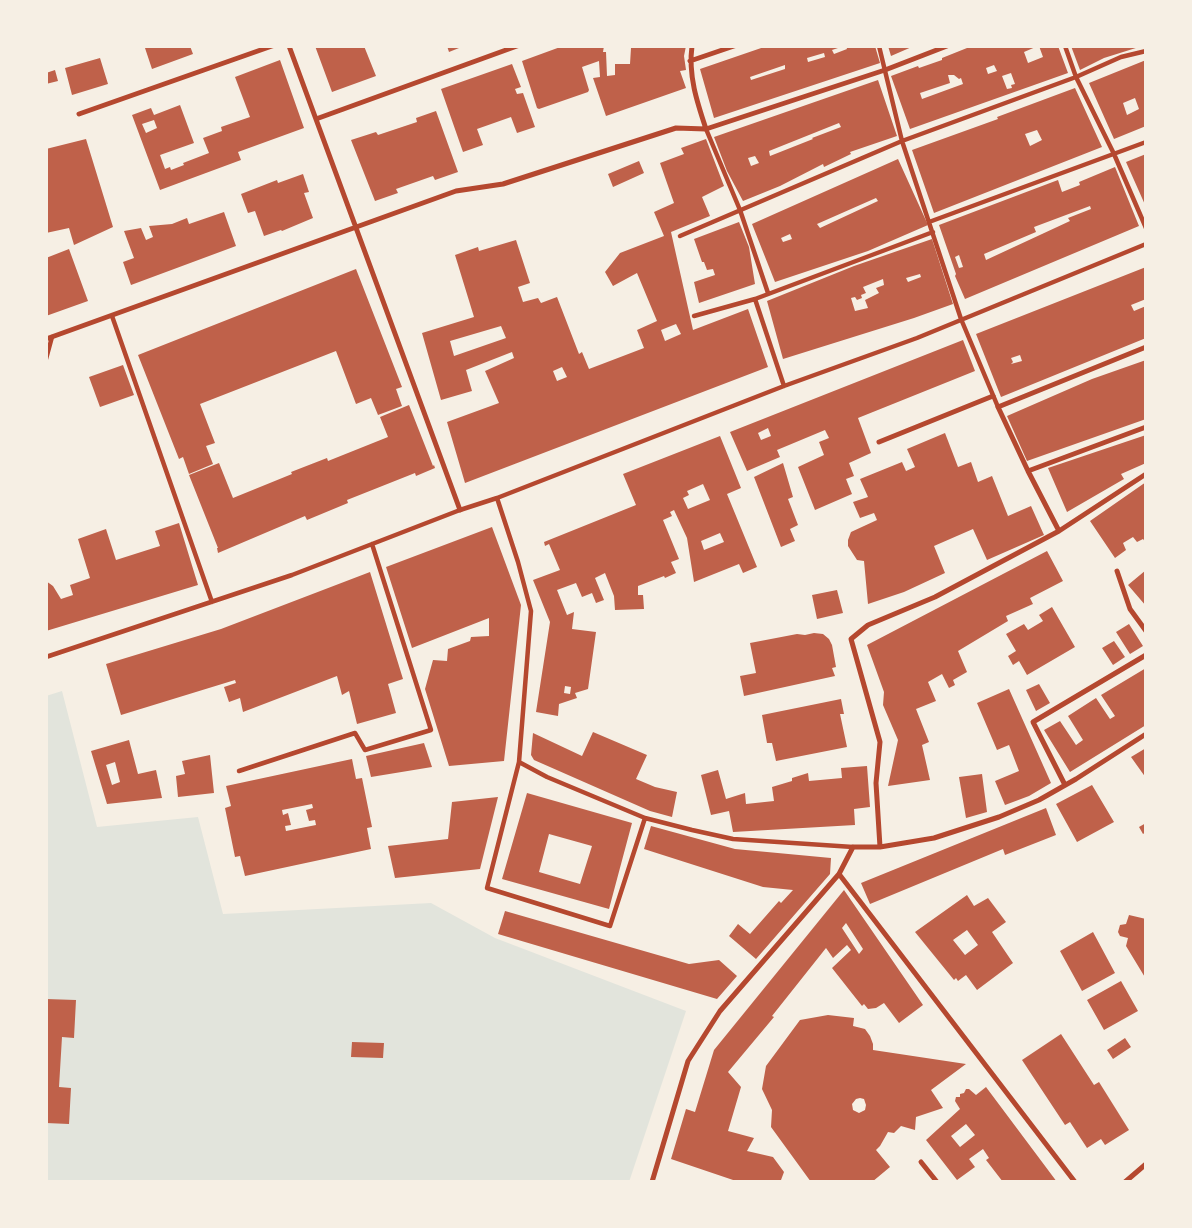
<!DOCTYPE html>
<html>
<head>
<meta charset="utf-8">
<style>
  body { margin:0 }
  #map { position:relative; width:1192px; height:1228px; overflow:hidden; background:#f6efe4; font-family:Roboto,sans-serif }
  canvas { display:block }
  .frame { position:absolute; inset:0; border:48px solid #f6efe4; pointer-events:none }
</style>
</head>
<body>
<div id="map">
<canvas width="1192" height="1228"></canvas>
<div class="frame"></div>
</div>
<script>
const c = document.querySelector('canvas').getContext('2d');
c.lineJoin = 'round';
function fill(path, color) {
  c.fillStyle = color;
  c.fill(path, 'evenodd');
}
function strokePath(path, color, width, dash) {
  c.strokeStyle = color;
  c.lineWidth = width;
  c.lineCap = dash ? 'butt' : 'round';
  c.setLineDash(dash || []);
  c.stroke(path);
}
fill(new Path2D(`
  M62 691 97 827 198 817 223 914 431 903 495 938 686 1011 629 1182H46V696Z`), '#e2e4dc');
fill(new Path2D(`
  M149 46H190L193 54 152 69 145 48Z
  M315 46H364L376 76 332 92Z
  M447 46H464L449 52Z
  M563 46H604L603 52H606L607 76 615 75V64H630L631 48 627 46H686L684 56 686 70 680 71 686 88 606 116 593 78 600 77 599 61 582 67 589 90 588 92 539 109 537 108 522 61Z
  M767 46H838V48L832 50 834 54 847 49 846 46H875L880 63 714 118 700 69ZM824 53 825 57 808 62 807 58ZM785 65V69L751 80 750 77Z
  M888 46H914L891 56Z
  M972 46H1038L1024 52 1028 63 1043 57 1039 46H1058L1068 73 910 129 891 76 918 66 919 68 942 60V58ZM994 65 997 71 988 74 986 68ZM1011 73 1015 84 1011 85 1012 88 1007 89 1002 76ZM948 75H954L959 79 961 78 963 84 922 99 920 93 950 83Z
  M1071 46H1139V47L1104 58 1080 70Z
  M100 58 108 84 72 95 65 68Z
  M280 60 304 128 238 152 241 160 160 190 132 115 151 108 154 115 180 105 194 143 160 155 165 169 170 167 171 170 184 165 183 163 209 153 203 138 222 131 221 127 250 117 235 77ZM154 120 157 128 146 133 142 124Z
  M1146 60V126L1114 139 1089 83ZM1135 98 1139 109 1127 115 1123 103Z
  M512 64 521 87 515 89 517 94 523 93 535 127 517 133 511 117 477 129 483 145 463 152 441 89Z
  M55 70 58 81 46 84V73Z
  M878 80 897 136 850 152 851 154 824 167 823 164 780 186 743 201 727 171 714 137ZM839 123 841 127 812 138 813 139 770 156 769 151ZM755 156 759 163 751 166 748 158Z
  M1075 88 1102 147 934 213 912 150 998 119 997 117ZM1037 130 1042 140 1030 146 1025 134Z
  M436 111 458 172 435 180 433 176 396 189 398 193 375 201 351 140 376 132 378 135 417 122 416 118Z
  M86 139 113 227 74 245 69 228 46 233V149Z
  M706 139 724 186 702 197 710 216 671 232 693 330 748 309 768 367 465 483 447 422 499 403 485 371 514 358 512 352 466 370 472 391 441 400 422 333 474 317 455 255 478 247 479 251 516 240 530 283 518 287 523 302 538 298 541 303 557 297 579 354 582 352 589 369 644 348 637 330 657 321 637 273 613 286 605 272 620 253 664 236 654 212 674 203 660 163 684 154 681 148ZM676 324 681 334 665 341 661 330ZM501 326 506 338 454 356 450 341ZM562 367 567 377 557 381 553 371Z
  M1146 154V207L1126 162Z
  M898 159 928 225 868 251 775 282 752 224ZM876 198 878 201 820 228 817 224ZM790 234 792 239 783 242 781 238Z
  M639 161 644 173 613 187 608 174Z
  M1115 167 1139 226 965 299 955 276 956 274 939 225 1058 180 1062 192 1080 185 1079 182ZM1090 206 1091 209 1068 218 1070 221 986 260 984 254 1036 232 1034 227ZM959 255 963 267 959 268 955 257Z
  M303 174 309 192 304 193 313 218 282 231 281 230 264 236 255 211 248 213 241 194 277 180 278 183Z
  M224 212 236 246 131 285 123 262 134 258 124 231 141 228 146 240 153 237 149 226 172 224 187 218 189 224Z
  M739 222 749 247 755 284 699 303 694 282 715 275 713 269 707 270 704 262H702L694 239Z
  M932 239 953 304 914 318 783 359 767 301 854 266ZM920 274 921 277 908 282 906 278ZM883 279 884 285 876 288 879 293 865 300 868 308 855 311 851 298 855 297 857 300 862 298 861 295 866 293 863 287Z
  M69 249 88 301 46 316V258Z
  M1146 267V299L1131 305 1134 311 1146 306V338L1001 397 976 334ZM1020 355 1022 361 1011 364 1013 362 1011 358Z
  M356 269 402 387 396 389 402 406 378 415 371 398 356 404 336 351 200 404 215 443 206 446 213 464 189 474 183 457 179 459 138 355Z
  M963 340 975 371 858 418 871 453 849 463 854 476 846 479 852 494 815 510 798 467 824 455 819 442 829 438 825 430 777 450 780 457 747 471 730 432ZM768 428 771 436 761 440 758 433Z
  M1146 360V419L1027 461 1007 416 1092 379Z
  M123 365 134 395 100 407 89 377Z
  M409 405 433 466 434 465 435 468 416 476 415 473 347 500 348 503 307 520 305 516 218 553 217 548H218L189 475 219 463 233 498 292 474 291 472 327 458 328 461 388 437 380 417Z
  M945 433 958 467 971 462 978 482 992 476 1008 516 1031 506 1044 535 987 560 973 529 934 546 945 573 904 592 868 604 864 561 857 560 848 546V540L851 532 877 520 874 513 860 518 853 502 868 497 860 479 902 462 906 471 915 467 907 449Z
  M1146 435V463L1121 474 1124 479 1067 512 1048 468Z
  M720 436 741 488 727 494 757 567 743 573 739 564 694 582 687 538 674 510 670 512 672 516 663 520 679 559 671 562 676 573 665 578 664 576 638 586V595H643L644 609 615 610 614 596 605 573 595 578 604 600 596 603 592 593 582 597 576 583 557 590 567 615 574 612 572 629 596 632 588 689 575 693 577 698 559 704 558 716 536 712 550 622 533 580 560 570 549 544 545 546 544 542 636 505 623 474ZM703 484 710 500 688 509 683 498 689 495 687 491ZM720 533 724 542 704 550 701 541ZM565 686 571 687 570 694 564 693Z
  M783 463 793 497 788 499 798 525 790 529 795 541 781 547 754 477Z
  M1146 482V543L1143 539 1137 542 1133 537 1123 543 1126 550 1115 558 1090 521Z
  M179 523 198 585 46 631V581L53 586 61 599 73 595 70 585 90 578 78 539 106 529 116 560 160 546 155 531Z
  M492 527 521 605 504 761 449 766 425 689 433 660 447 661 448 649 470 641 471 637 489 636V618L412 648 386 567Z
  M1047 551 1063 581 1030 598 1033 604 1006 616 1008 621 958 651 967 672 953 680 955 685 949 688 942 674 928 682 936 701 916 709 929 742 922 745 930 780 888 786 898 740 883 705 884 692 867 645Z
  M1146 570V606L1128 585Z
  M370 572 403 679 388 684 396 713 357 724 349 691 342 695 337 676 243 712 240 698 229 702 224 687 236 683 235 680 121 715 106 664 221 629Z
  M837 590 843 613 817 619 812 595Z
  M1052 607 1075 647 1027 675 1019 661 1013 665 1008 656 1016 651 1006 634 1024 624 1028 630 1043 621 1039 615Z
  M1129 624 1143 646 1130 654 1116 632Z
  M814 633 823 634 829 639 832 645 836 667 832 668 835 676 744 696 740 676 756 673 750 643 797 634 805 635Z
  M1114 641 1125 657 1113 665 1102 648Z
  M1146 668V725L1070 772 1044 730 1060 721 1076 745 1083 740 1068 716 1096 698 1110 719 1115 716 1101 695Z
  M1039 684 1050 703 1036 711 1026 690Z
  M1009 689 1051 783 1029 796 1005 805 995 781 1019 771 1009 745 997 750 977 703Z
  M841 699 844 714H840L847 747 776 761 772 743H767L762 715Z
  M593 732 647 755 636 779 655 787 677 792 672 817 650 811 534 760 531 755 533 733 582 756Z
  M129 740 138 774 156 770 162 798 107 804 91 751ZM115 762 120 782 112 785 106 765Z
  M424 743 432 767 371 777 366 756Z
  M1146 748V778L1131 757Z
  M210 755 214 793 178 797 176 776 185 774 182 761Z
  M352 759 356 779 362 778 372 827 367 828 371 849 245 876 240 856 235 857 225 808 231 806 226 786ZM312 804 313 808 306 810 309 821 315 820 316 825 286 831 285 826 291 825 288 813 283 815 282 810Z
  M867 766 870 807 854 809 855 825 733 832 729 811 711 815 701 775 718 770 726 799 745 793 746 804 774 801 772 787 792 781V778L808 773 809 781 842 778 841 768Z
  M982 774 987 812 966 818 959 777Z
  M1092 785 1114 822 1077 842 1056 804Z
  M527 793 632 823 609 909 502 879ZM549 834 592 846 580 884 539 872Z
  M498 797 480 869 395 878 388 846 448 839 452 802Z
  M1046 808 1056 835 1005 855 1003 849 870 904 861 883Z
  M1146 823V832L1143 834 1139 827Z
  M651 826 735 849 831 858 830 874 756 959 729 936 738 924 750 934 779 901 781 903 793 890 763 887 644 849Z
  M844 890 923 1005 899 1023 884 1003 876 1008 868 1009 864 1004 862 1006 832 968 851 950 847 945 833 958 826 948 772 1016 774 1017 728 1072 741 1087 728 1131 754 1138 747 1151 773 1157 784 1172 781 1180 785 1182H739L671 1159 686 1109 695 1112 714 1050ZM846 923 863 949 859 954 842 928Z
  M967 895 974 906 988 898 1006 922 992 932 1013 963 977 990 966 975 958 981 956 978 954 980 915 932ZM967 930 978 945 965 955 953 940Z
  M505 911 689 964 719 960 737 976 717 999 498 934Z
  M1129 915 1146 919V979L1126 946 1128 938 1120 936 1118 932 1120 925 1126 924Z
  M1093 932 1115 973 1082 991 1060 951Z
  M1121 981 1138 1011 1104 1030 1087 1000Z
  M46 999 76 1000 74 1038 62 1037 59 1087 71 1088 69 1124 46 1123Z
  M828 1015 854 1018 853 1026 865 1029 870 1036 873 1044V1050L966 1064 931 1090 943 1108 916 1117 915 1130 901 1126 894 1133 888 1132 880 1146 876 1150 890 1167 872 1182H811L771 1127 772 1110 762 1089 766 1066 800 1020ZM860 1098 864 1099 866 1105 865 1110 859 1113 853 1110 852 1104 856 1099Z
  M1061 1034 1094 1085 1099 1082 1129 1130 1105 1145 1101 1139 1087 1148 1070 1122 1065 1125 1022 1060Z
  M1125 1038 1131 1047 1113 1059 1107 1050Z
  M352 1042 384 1043 383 1058 351 1057Z
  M986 1087 1057 1182H1003L986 1160 989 1158 983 1149 969 1159 975 1167 957 1180 926 1140 960 1109 955 1101 956 1097H960V1094L964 1093 966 1089H969L976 1095ZM966 1124 975 1135 960 1147 951 1136Z`), '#bf614a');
strokePath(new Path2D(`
  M879 46 902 141 961 319 998 407
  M1065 46 1076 77 1114 154 1146 228
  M706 129 740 210 768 293
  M929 222 1146 142
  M680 236 902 141 1076 77 1121 57 1146 51
  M755 299 784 386
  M112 316 212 602
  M694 316 755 299 933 232
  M46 359 52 337
  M497 498 518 562 531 611 519 762 547 777 645 818 692 830 733 839 853 847
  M46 657 292 575 460 510 497 498 784 386 917 338 1146 244
  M519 762 487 888 610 926 645 818
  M239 771 355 733 365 750 431 730 372 544`), '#b5482f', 4.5);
strokePath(new Path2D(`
  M289 46 460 510
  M692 46C688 75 697 102 706 129
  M690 61 734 46
  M79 114 272 46
  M316 119 517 46
  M46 339 456 191 503 184 676 128 706 129 885 70 947 46
  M879 442 993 396
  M1028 471 1146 427
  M1059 531 1028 471 998 407 1146 347
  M1117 571 1130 609 1146 631
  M1065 785 1033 722 1146 655
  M880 847 876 783 880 742 851 639 868 625 935 597 1059 531 1146 474
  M839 874 1075 1182
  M921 1162 937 1182
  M652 1182 688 1061 720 1011 839 874 853 847H880L934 838 999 817 1039 800 1076 779 1146 734
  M1125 1182 1146 1164`), '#b5482f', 5);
</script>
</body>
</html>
